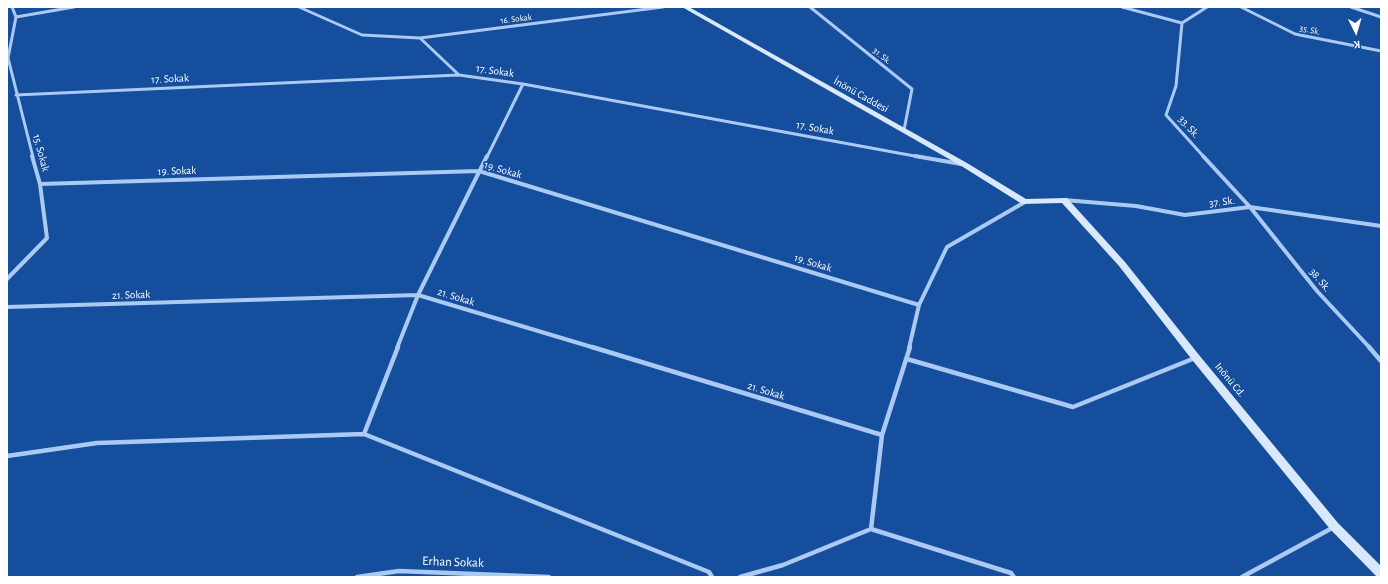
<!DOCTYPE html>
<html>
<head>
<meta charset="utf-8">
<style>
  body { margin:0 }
  #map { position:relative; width:1388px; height:584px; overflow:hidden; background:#144e9c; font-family:"Alegreya Sans",sans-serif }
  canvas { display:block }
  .frame { position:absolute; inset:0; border:8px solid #fff; pointer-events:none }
  .north { position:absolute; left:1336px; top:12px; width:40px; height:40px; -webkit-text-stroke:3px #144e9c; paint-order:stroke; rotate:175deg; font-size:11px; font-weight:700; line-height:16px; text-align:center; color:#fff }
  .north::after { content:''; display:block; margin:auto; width:14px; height:18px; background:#fff; clip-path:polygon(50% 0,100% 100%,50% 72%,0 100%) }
</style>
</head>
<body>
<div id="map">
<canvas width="1388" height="584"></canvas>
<div class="frame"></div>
<div class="north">K</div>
</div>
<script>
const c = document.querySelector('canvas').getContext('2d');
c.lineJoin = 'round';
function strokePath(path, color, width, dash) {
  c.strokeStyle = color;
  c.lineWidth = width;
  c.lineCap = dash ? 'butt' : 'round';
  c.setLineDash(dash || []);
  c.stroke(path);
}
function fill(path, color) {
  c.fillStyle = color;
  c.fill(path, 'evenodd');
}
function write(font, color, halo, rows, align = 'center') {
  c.font = font + ' "Alegreya Sans",sans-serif';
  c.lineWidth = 3.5;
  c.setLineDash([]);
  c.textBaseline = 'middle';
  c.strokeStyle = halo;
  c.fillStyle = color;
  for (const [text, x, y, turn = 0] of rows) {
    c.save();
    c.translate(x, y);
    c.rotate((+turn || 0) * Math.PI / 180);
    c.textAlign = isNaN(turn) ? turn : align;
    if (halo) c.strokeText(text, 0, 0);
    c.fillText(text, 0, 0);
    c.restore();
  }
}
strokePath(new Path2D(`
  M12 7 16 17
  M299 7 362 35 420 38 663 7
  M810 7 912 89 904 130
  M1122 7 1182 23
  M1241 7 1295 34 1381 51
  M1351 7 1381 17
  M16 17 74 7
  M16 17 8 58 33 157
  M420 38 459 75
  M16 95 459 75 523 84 920 157
  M487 157 523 84
  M1204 157 1166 115 1176 86 1182 23 1207 7`), '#aacaf3', 3);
strokePath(new Path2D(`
  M915 156 961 164
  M1203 156 1250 207 1317 291 1370 348
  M40 184 479 171 919 305
  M1064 200 1136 206 1185 215 1250 207 1381 226
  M7 279 47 238 40 184 32 156
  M7 307 418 295 595 348
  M397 348 418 295 487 156
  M909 348 919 305 947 247 1025 202`), '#aacaf3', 4);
strokePath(new Path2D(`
  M592 347 882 435
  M1369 347 1381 361
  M907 359 1073 407 1195 358
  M364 434 398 347
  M7 456 97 443 364 434 709 572 712 577
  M871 529 882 435 910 347
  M357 577 399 571 549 577
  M740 577 783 565 871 529 1011 573 1014 577
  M1242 577 1334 527`), '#aacaf3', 4.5);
fill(new Path2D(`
  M682 7H689L967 163 1026 199 1067 198 1125 262 1199 355 1338 523 1381 566V577H1377L1330 529 1193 361 1119 266 1062 203 1022 204 963 167Z`), '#d9e8fd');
write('9px', '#fff', '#144e9c', [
  ["16. Sokak",516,19,-7],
  ["35. Sk.",1310,30,12],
  ["31. Sk.",882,56,39]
]);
write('11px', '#fff', '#144e9c', [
  ["17. Sokak",495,71,8],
  ["17. Sokak",170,79,-3],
  ["İnönü Caddesi",861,95,29],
  ["33. Sk.",1189,127,48],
  ["17. Sokak",815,128,10],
  ["15. Sokak",41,153,75],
  ["19. Sokak",503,170,16],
  ["19. Sokak",177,171,-2],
  ["37. Sk.",1222,202,-7],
  ["19. Sokak",813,263,17],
  ["38. Sk.",1320,280,50],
  ["21. Sokak",131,295,-2],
  ["21. Sokak",456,297,17],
  ["Inönü Cd.",1230,380,50],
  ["21. Sokak",766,391,17]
]);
write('13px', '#fff', '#144e9c', [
  ["Erhan Sokak",453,562,2]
]);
</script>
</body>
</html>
